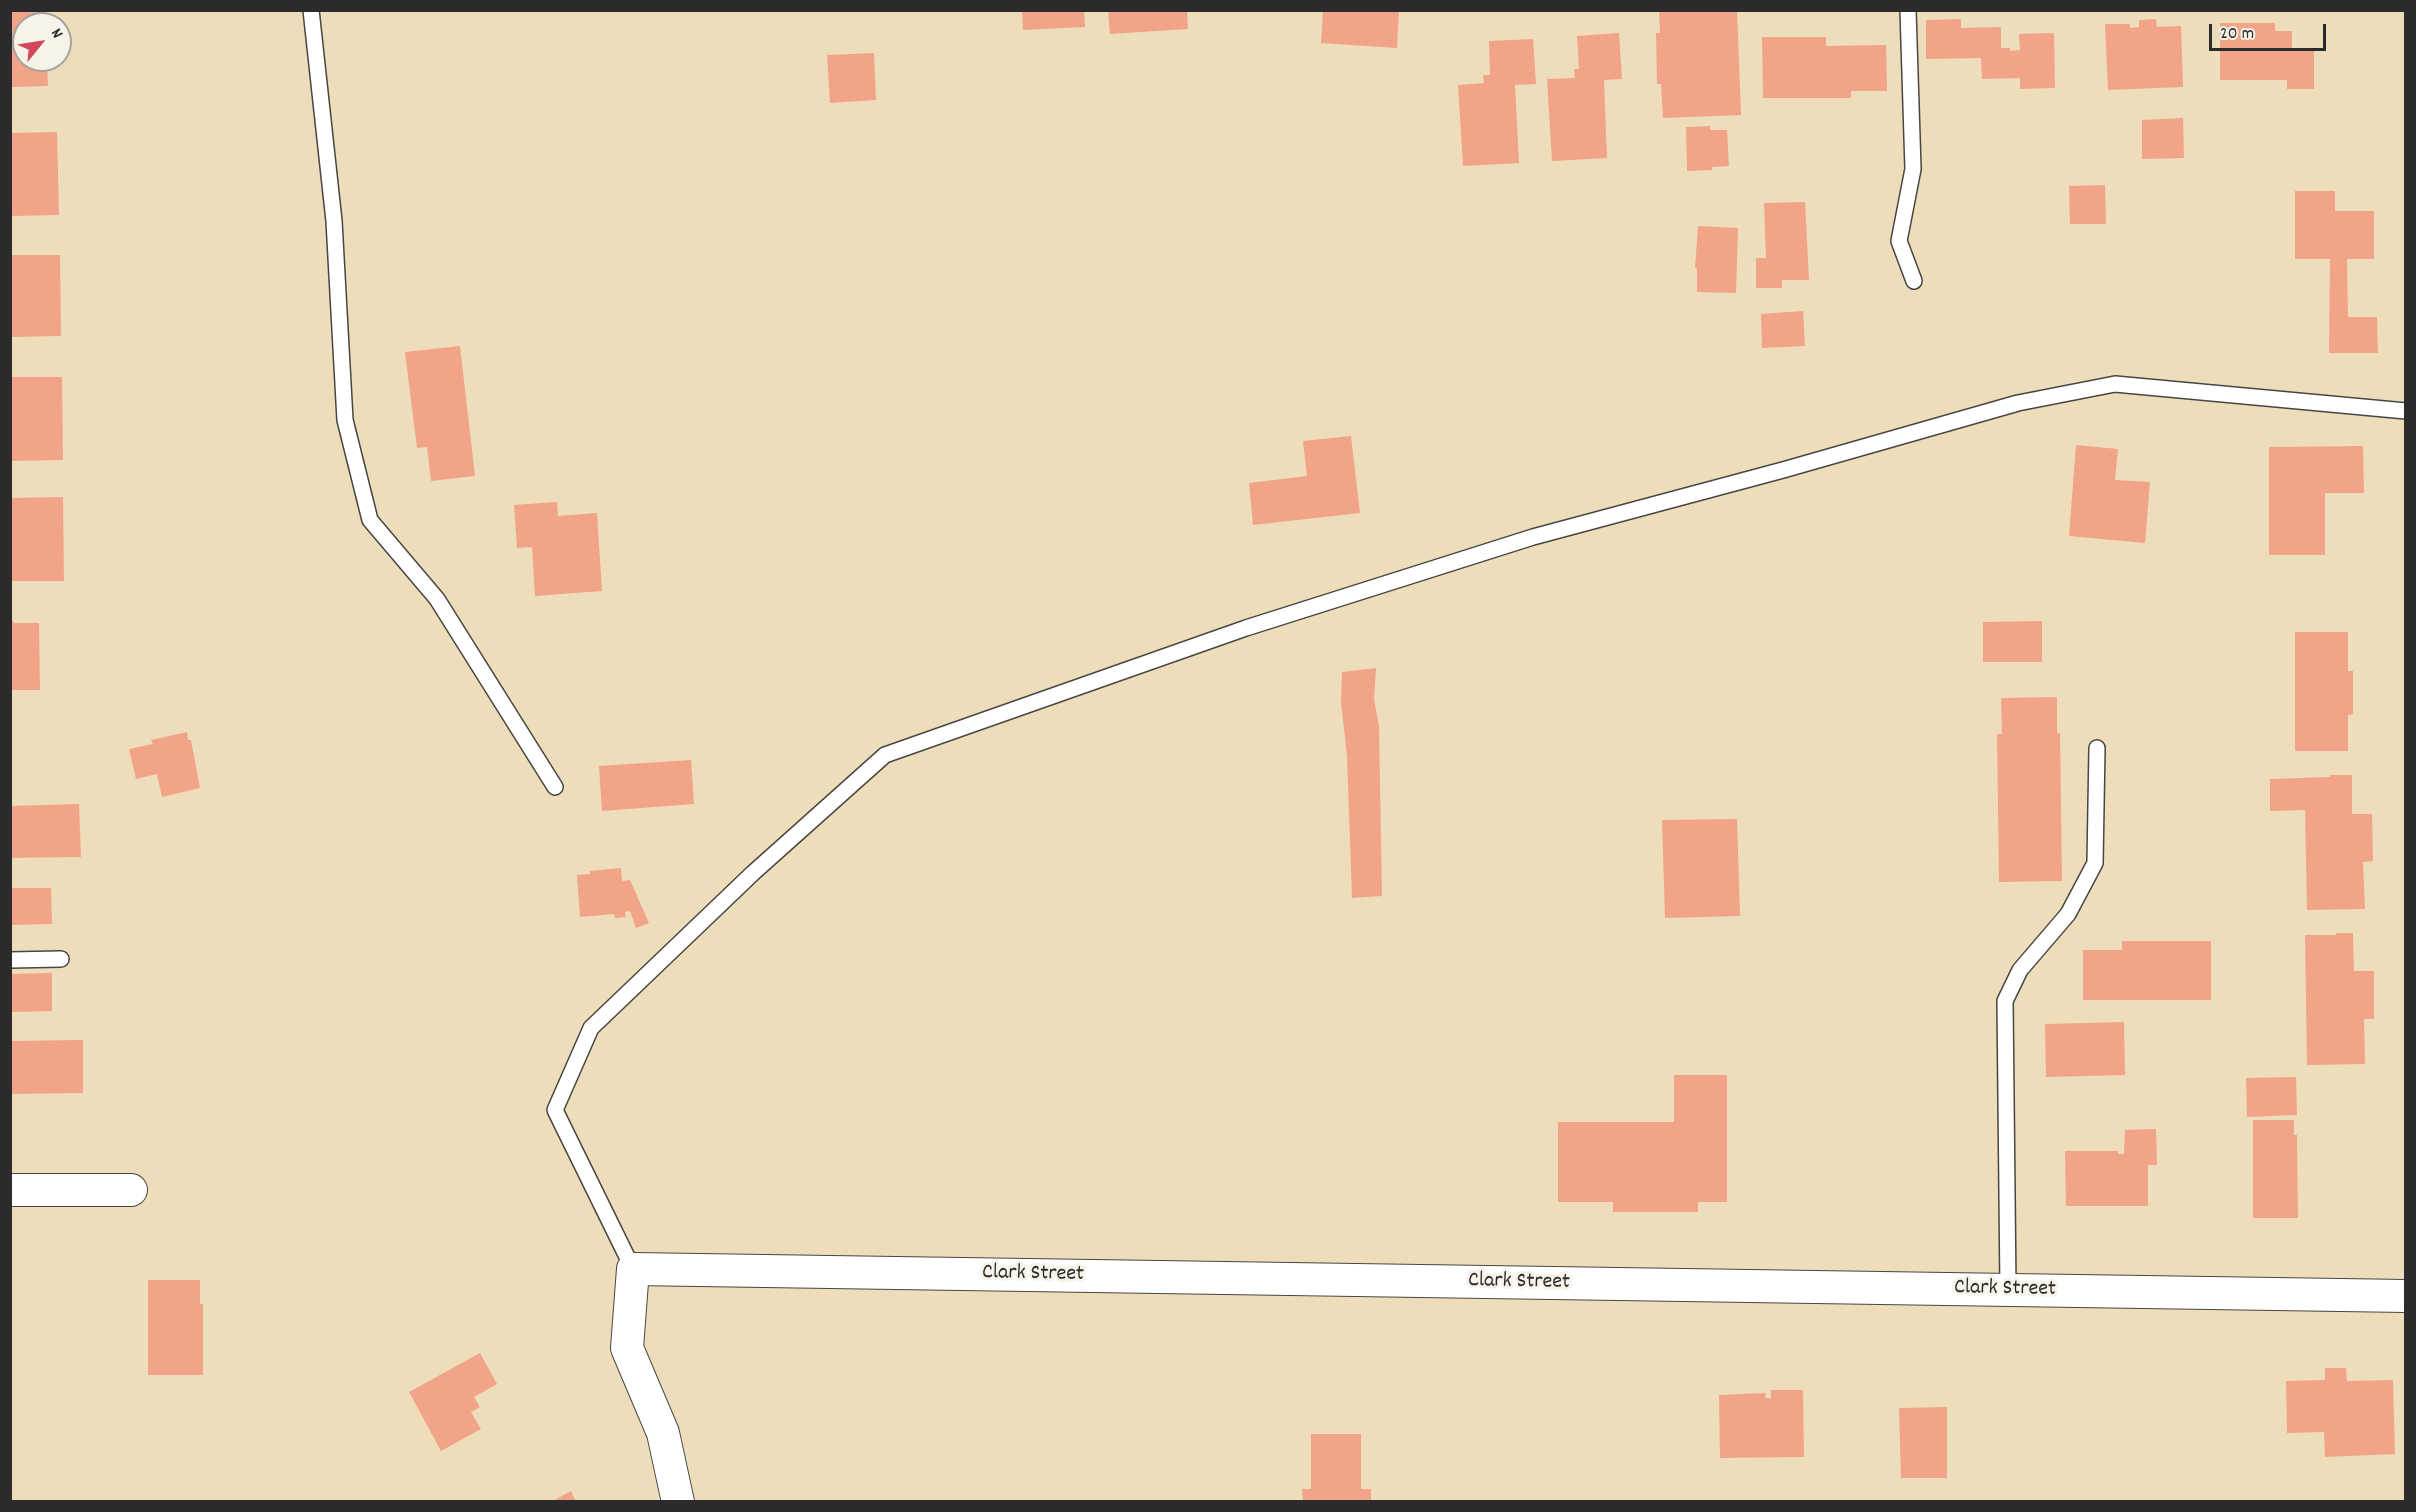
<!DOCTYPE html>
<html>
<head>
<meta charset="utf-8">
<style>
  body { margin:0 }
  #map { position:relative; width:2416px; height:1512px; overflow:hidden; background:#eeddba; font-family:Dekko,sans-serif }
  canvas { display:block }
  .frame { position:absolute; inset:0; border:12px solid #2b2b2b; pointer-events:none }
  .north { position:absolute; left:12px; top:12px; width:60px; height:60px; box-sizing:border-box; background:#f7f3e8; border:2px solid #a5a39c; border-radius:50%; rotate:60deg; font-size:16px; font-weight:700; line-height:24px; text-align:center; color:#2b2b2b }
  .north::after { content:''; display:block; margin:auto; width:21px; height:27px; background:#d1495b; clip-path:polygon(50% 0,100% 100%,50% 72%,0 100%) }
  .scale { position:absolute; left:2209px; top:24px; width:117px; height:27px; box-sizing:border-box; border:3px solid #2b2b2b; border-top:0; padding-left:8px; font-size:18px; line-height:21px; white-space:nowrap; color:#2b2b2b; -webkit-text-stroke:4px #f7f3e8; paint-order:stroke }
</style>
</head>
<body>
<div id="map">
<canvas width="2416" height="1512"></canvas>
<div class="frame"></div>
<div class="north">N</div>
<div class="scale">20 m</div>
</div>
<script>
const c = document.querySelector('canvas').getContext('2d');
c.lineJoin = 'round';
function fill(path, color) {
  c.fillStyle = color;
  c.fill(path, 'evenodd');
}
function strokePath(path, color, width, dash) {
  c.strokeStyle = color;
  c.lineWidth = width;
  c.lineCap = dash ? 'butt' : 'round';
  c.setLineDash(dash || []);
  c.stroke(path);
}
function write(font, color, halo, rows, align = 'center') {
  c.font = font + ' Dekko,sans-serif';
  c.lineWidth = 6;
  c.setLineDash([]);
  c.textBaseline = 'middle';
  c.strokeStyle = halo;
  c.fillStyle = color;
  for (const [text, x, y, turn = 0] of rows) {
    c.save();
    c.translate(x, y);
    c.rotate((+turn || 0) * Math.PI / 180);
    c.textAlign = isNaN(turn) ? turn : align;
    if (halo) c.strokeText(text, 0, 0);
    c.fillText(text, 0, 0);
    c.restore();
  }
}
fill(new Path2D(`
  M10 10H46V24H24V60H47L48 86 10 87Z
  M1022 10H1084L1085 27 1023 30Z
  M1108 10H1187L1188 29 1110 34Z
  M1323 10H1399L1397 48 1321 43Z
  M1659 10H1737L1741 115 1663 118 1661 84H1657L1656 33H1660Z
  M1961 19V28L2001 27V48H2010V51L2020 50 2019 34 2054 33 2055 88 2020 89V78L1982 79 1981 58 1926 59V20Z
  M2156 19 2157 27 2181 26 2183 87 2108 90 2105 24H2130V28L2139 27V20Z
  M2220 23H2275V31H2292V49L2314 48V89H2287V80H2220Z
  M1619 33 1622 79 1604 80 1607 158 1552 161 1547 79 1575 78 1574 69H1579L1577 36Z
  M1762 37H1826V46L1886 45 1887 91H1851V98H1763Z
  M1533 39 1536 84 1515 85 1519 163 1463 166 1458 85 1484 83 1483 75H1490L1489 41Z
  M874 53 876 100 830 103 827 55Z
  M2183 118 2184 158 2142 159V120Z
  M1710 126V130H1727L1729 166 1712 167V170L1687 171 1686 127Z
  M57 132 59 215 10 216V133Z
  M2105 185 2106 224H2070L2069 186Z
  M2295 191H2335V211H2374V259H2347L2348 317H2377L2378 353H2329L2330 259H2295Z
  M1805 202 1809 280H1782V288H1756V258H1766L1764 203Z
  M1698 226 1738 228 1736 293 1697 292V268H1695Z
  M10 255H60L61 336 10 337Z
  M1803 311 1805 346 1762 348 1761 314Z
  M460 346 475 476 431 481 427 447 417 448 405 352Z
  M10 377H62L63 460 10 461Z
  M1351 436 1360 513 1253 525 1249 483 1307 476 1303 441Z
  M2076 445 2118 449 2115 480 2150 482 2145 543 2069 536Z
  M2363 446 2364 493H2325V555H2269V447Z
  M63 497 64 581H10V498Z
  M557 502 558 516 597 513 602 591 535 596 532 547 517 548 514 505Z
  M10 621H14L13 623H39L40 690H10Z
  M2042 621V662H1983V622Z
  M2295 632H2348V671H2353V714L2348 715V751H2295Z
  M1376 668 1374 699 1379 726 1382 896 1352 898 1347 756 1341 702 1342 672Z
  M2057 697V733H2060L2062 881 1999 882 1997 734H2002L2001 698Z
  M187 732 188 740H191L200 788 162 797 157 774 136 779 129 749 153 744 151 740Z
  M691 760 694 804 602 811 599 766Z
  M2330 775H2352V814H2372L2373 861 2363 862 2365 909 2307 910 2305 810 2270 811V779L2330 777Z
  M79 804 81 857 10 858V806Z
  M1737 819 1740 916 1665 918 1662 820Z
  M621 868 622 881 630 880 649 923 636 928 630 911 625 912 626 917 615 918 614 914 580 917 577 875 590 874V871Z
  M11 888H51L52 924 11 925Z
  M2336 933H2353L2354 971H2374V1019H2364L2365 1064 2307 1065 2305 935H2336Z
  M2122 941H2211V1000H2083V950H2122Z
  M52 973V1011L12 1012 11 974Z
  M2124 1022 2125 1075 2046 1077 2045 1024Z
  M83 1040V1093L10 1094V1041Z
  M1674 1075H1727V1202H1698V1212H1613V1202H1558V1122H1674Z
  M2296 1077 2297 1115 2247 1117 2246 1078Z
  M2253 1120H2294V1135H2297L2298 1218H2253Z
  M2156 1129 2157 1165H2148V1206H2066L2065 1151H2118V1154H2124L2125 1130Z
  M148 1280H200V1304H203V1375H148Z
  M480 1353 497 1384 474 1397 480 1407 471 1412 481 1429 441 1451 409 1392Z
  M2325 1368H2346L2347 1381 2393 1380 2395 1454 2325 1457 2324 1432 2287 1433 2286 1381 2325 1380Z
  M1771 1390H1803L1804 1457 1720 1458 1719 1395 1766 1393 1765 1398H1771Z
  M1947 1407V1478H1901L1899 1408Z
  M1311 1434H1361V1489H1371V1502H1303L1302 1489H1311Z
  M571 1491 576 1502H551Z`), '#f2a488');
const lane = new Path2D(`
  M311 10 334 221 345 420 370 520 437 599 555 787
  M1908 10 1913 169 1899 241 1914 281
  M10 960 61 959
  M633 1269 555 1110 591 1028 753 873 885 755 1246 628 1533 537 1783 470 2018 403 2115 384 2406 411
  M2008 1290 2005 1001 2020 970 2068 914 2095 863 2097 748`);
const street = new Path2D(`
  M10 1190H131
  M678 1502 663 1433 627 1348 633 1269 2406 1296`);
strokePath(lane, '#484640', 18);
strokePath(street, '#484640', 34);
strokePath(lane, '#fff', 15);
strokePath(street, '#fff', 32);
write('22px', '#2b2b2b', '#f7f3e8', [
  ["Clark Street",1033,1275,1],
  ["Clark Street",1519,1283,1],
  ["Clark Street",2005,1290,1]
]);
</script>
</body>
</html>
